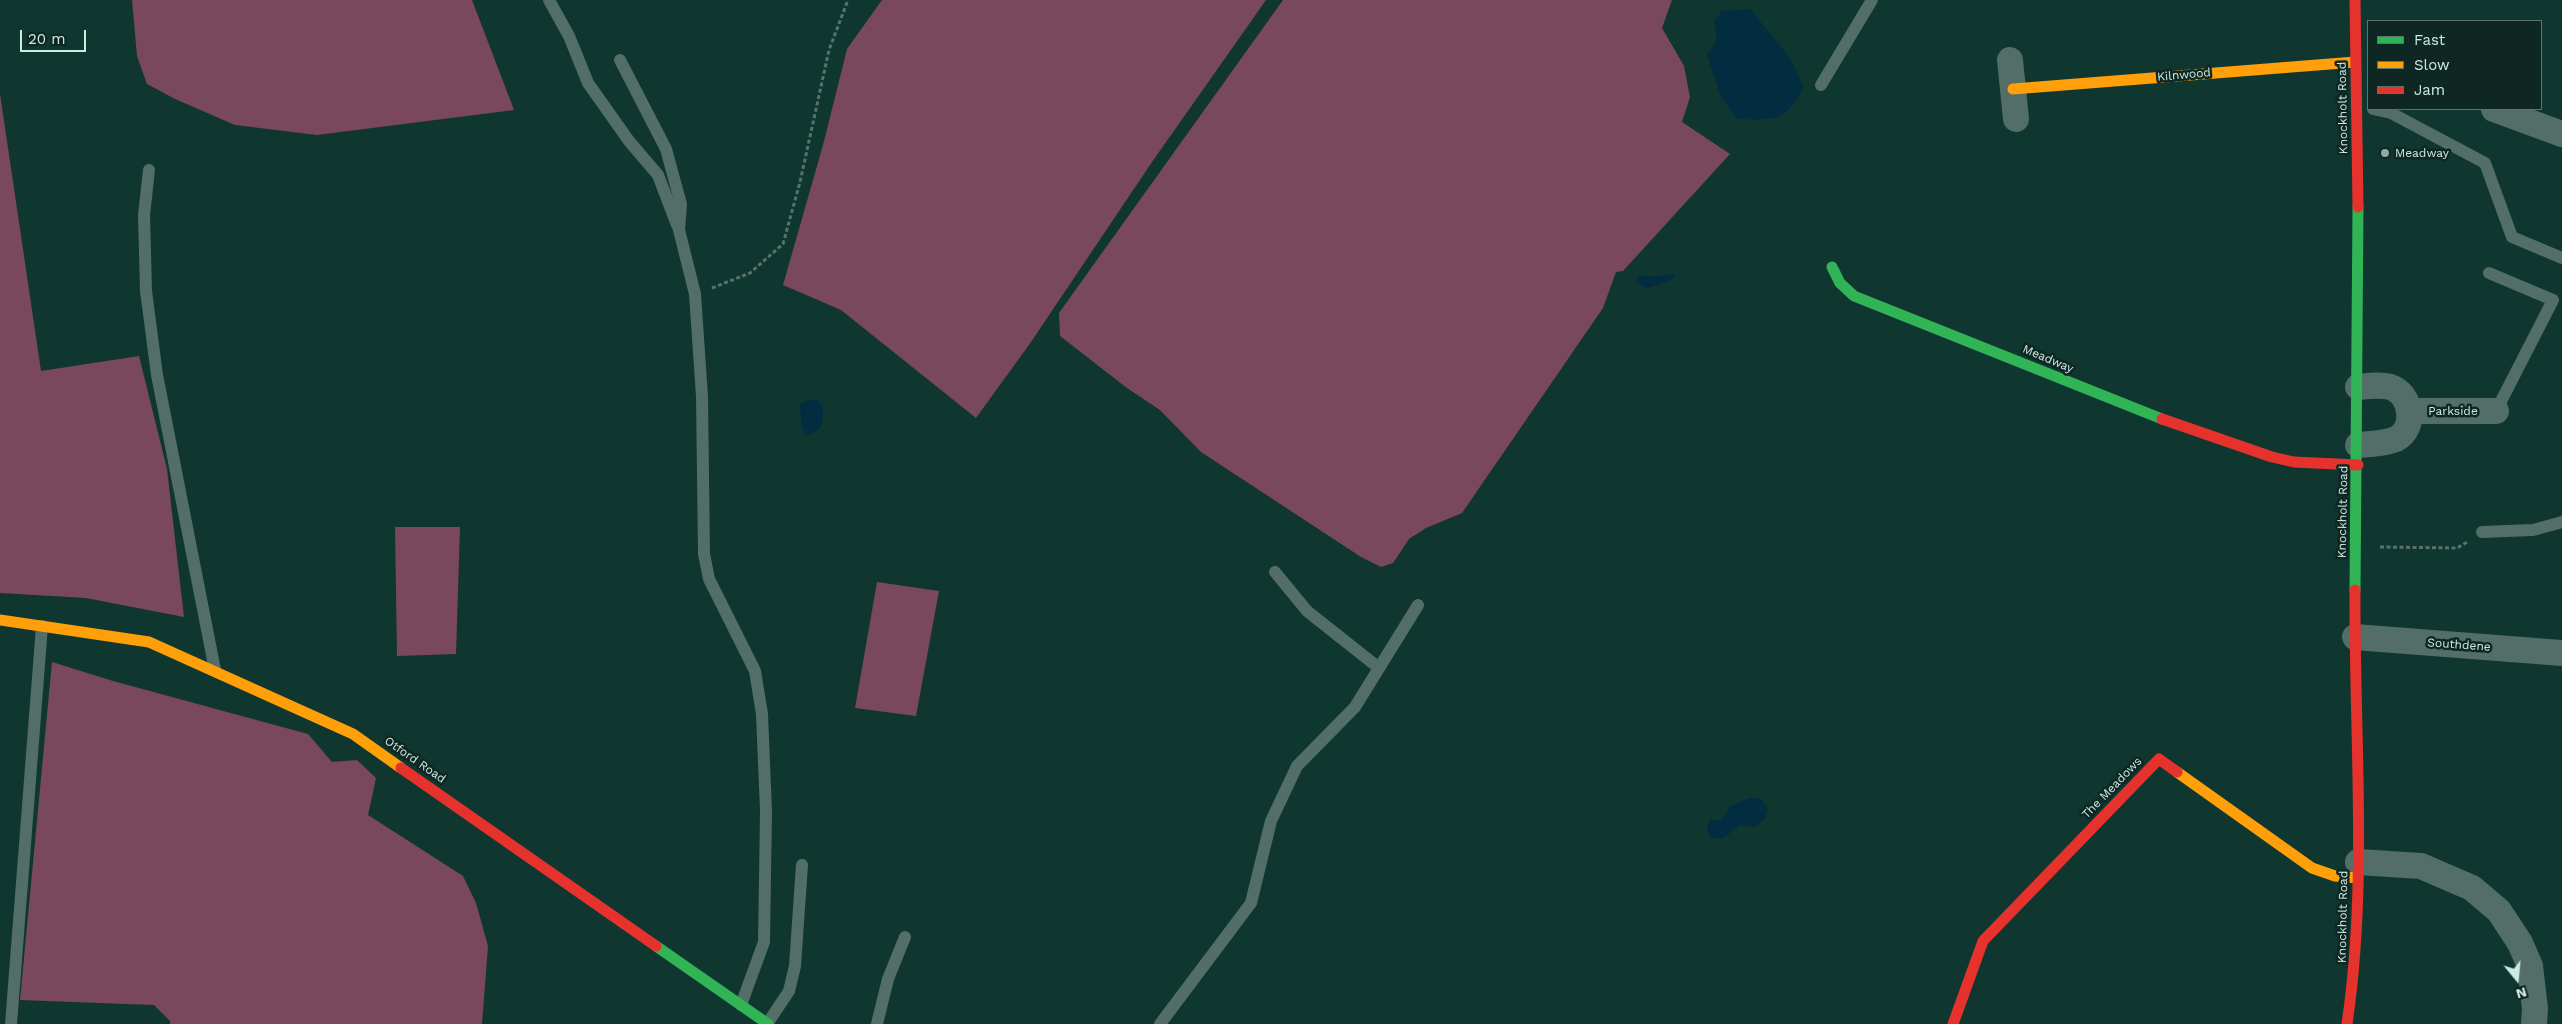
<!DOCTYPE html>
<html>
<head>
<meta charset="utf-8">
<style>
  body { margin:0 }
  #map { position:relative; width:2562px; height:1024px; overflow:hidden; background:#103630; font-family:"Work Sans",sans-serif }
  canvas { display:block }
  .legend { position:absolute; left:2367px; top:20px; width:175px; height:90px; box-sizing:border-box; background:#0e2722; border:1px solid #5a756f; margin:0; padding:6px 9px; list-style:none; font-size:15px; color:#cdeae3 }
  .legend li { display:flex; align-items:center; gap:10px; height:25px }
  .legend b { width:25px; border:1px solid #5a756f }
  .north { position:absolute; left:2492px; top:954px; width:50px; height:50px; -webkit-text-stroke:4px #0e2722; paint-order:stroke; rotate:163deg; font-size:14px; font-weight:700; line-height:20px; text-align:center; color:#cdeae3 }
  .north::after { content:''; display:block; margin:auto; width:18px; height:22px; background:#cdeae3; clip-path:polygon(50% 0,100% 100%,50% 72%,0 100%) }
  .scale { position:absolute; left:20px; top:30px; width:66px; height:22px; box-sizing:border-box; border:2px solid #cdeae3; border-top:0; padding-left:6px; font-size:15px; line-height:18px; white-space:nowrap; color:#cdeae3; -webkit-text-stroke:4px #0e2722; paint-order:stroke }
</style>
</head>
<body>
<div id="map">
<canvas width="2562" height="1024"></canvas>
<ul class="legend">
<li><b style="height:6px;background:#30b455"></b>Fast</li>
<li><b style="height:6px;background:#ff9f0a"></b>Slow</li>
<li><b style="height:6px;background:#e5322d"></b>Jam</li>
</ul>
<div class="north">N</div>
<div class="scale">20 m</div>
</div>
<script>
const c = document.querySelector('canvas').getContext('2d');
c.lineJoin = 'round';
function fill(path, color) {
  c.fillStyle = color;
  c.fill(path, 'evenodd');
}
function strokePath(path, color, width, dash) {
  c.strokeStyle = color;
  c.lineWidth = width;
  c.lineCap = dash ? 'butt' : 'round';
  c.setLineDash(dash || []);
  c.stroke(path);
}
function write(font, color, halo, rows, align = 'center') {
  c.font = font + ' "Work Sans",sans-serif';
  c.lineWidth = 5;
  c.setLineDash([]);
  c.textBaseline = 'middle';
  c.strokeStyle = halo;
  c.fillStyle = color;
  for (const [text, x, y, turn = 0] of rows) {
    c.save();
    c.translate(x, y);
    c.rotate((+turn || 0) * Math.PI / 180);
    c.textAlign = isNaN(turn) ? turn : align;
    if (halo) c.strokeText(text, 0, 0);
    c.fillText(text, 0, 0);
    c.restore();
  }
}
fill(new Path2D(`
  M132 0H472L514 110 317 135 235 125 175 99 147 84 137 56Z
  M882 0H1266L1152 162 1031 342 976 418 841 310 783 285 823 145 847 49Z
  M1283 0H1672L1662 28 1684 66 1690 97 1682 122 1730 154 1623 271 1616 272 1603 308 1462 513 1426 528 1409 539 1393 563 1381 567 1361 557 1201 452 1160 410 1127 388 1060 336 1059 313Z
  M0 94 41 371 139 356 167 469 184 617 86 598 0 593Z
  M395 527H460L456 654 397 656Z
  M877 582 939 591 916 716 855 708Z
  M52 662 113 681 308 734 332 762 357 760 376 778 368 815 463 876 476 903 488 946 482 1024H170V1021L154 1005 20 1000Z`), '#7a485b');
fill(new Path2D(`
  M1750 9 1790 58 1804 87C1784 122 1776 120 1738 119L1721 97 1707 55 1717 40 1714 21 1722 11Z
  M1670 274 1675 275 1668 282 1647 288 1635 282 1639 275 1651 277Z
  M815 399 823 405C823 420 824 430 808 435L802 429 800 405 805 401Z
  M1749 798H1760L1768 808 1765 818 1755 827 1740 825 1722 839 1710 837 1707 829 1710 819 1720 821 1731 806Z`), '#022c40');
strokePath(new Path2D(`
  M712 288 750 273 783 244 800 182 829 50 848 0
  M2380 547 2457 548 2469 541`), '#5b716c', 3, [4, 2.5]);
strokePath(new Path2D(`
  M549 0 569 36 588 83 629 141 658 175 677 225
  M620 60 666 149 681 204 679 230 695 294 702 396 704 554 709 579 755 671 762 714 766 811 764 942 741 1005
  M1821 85 1872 0
  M2373 109 2391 113 2485 163 2512 237 2562 258
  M149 170 144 215 146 291 157 375 215 670
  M2489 273 2553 300 2496 411
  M2482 532 2533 530 2562 522
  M1275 572 1307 611 1379 668
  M11 1024 42 626
  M767 1024 789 991 795 966 802 865
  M877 1024 888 979 905 937
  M1160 1024 1251 903 1271 821 1297 766 1355 707 1418 605`), '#536d67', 12);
strokePath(new Path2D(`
  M2010 60 2016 119
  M2494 109 2562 134
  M2410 411H2496
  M2358 445C2371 444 2384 444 2396 439 2416 429 2412 397 2393 388 2383 384 2368 386 2358 387
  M2355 637 2562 653
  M2358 862 2421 866 2472 888 2499 911 2520 943 2530 966 2535 1009 2534 1024`), '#536d67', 26);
strokePath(new Path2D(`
  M1832 267 1840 283 1854 296 2162 419
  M2355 590 2358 207
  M656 946 768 1024`), '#30b455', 11);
strokePath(new Path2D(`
  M2013 89 2355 62
  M0 620 149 642 353 734 401 768
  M2177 772 2312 868 2335 876 2357 878`), '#ff9f0a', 11);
strokePath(new Path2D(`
  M2355 0 2358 207
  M2162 419 2272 457 2294 462 2358 465
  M401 768 656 946
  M1953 1024 1983 941 2159 759 2177 772
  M2347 1024C2368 881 2354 734 2355 590`), '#e5322d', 11);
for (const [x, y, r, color] of [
  [2385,153,5,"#8baba4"]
]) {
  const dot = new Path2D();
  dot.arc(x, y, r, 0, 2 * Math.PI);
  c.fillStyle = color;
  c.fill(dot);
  strokePath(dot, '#0e2722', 2);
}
write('12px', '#cdeae3', '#0e2722', [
  ["Kilnwood",2184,75,-5],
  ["Knockholt Road",2343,108,-91],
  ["Meadway",2048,359,23],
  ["Parkside",2453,411],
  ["Knockholt Road",2343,512,-89],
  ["Southdene",2459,645,4],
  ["Otford Road",415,760,35],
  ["The Meadows",2112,788,-46],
  ["Knockholt Road",2343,917,-89]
]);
write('12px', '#cdeae3', '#0e2722', [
  ["Meadway",2395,153]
], 'left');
</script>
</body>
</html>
